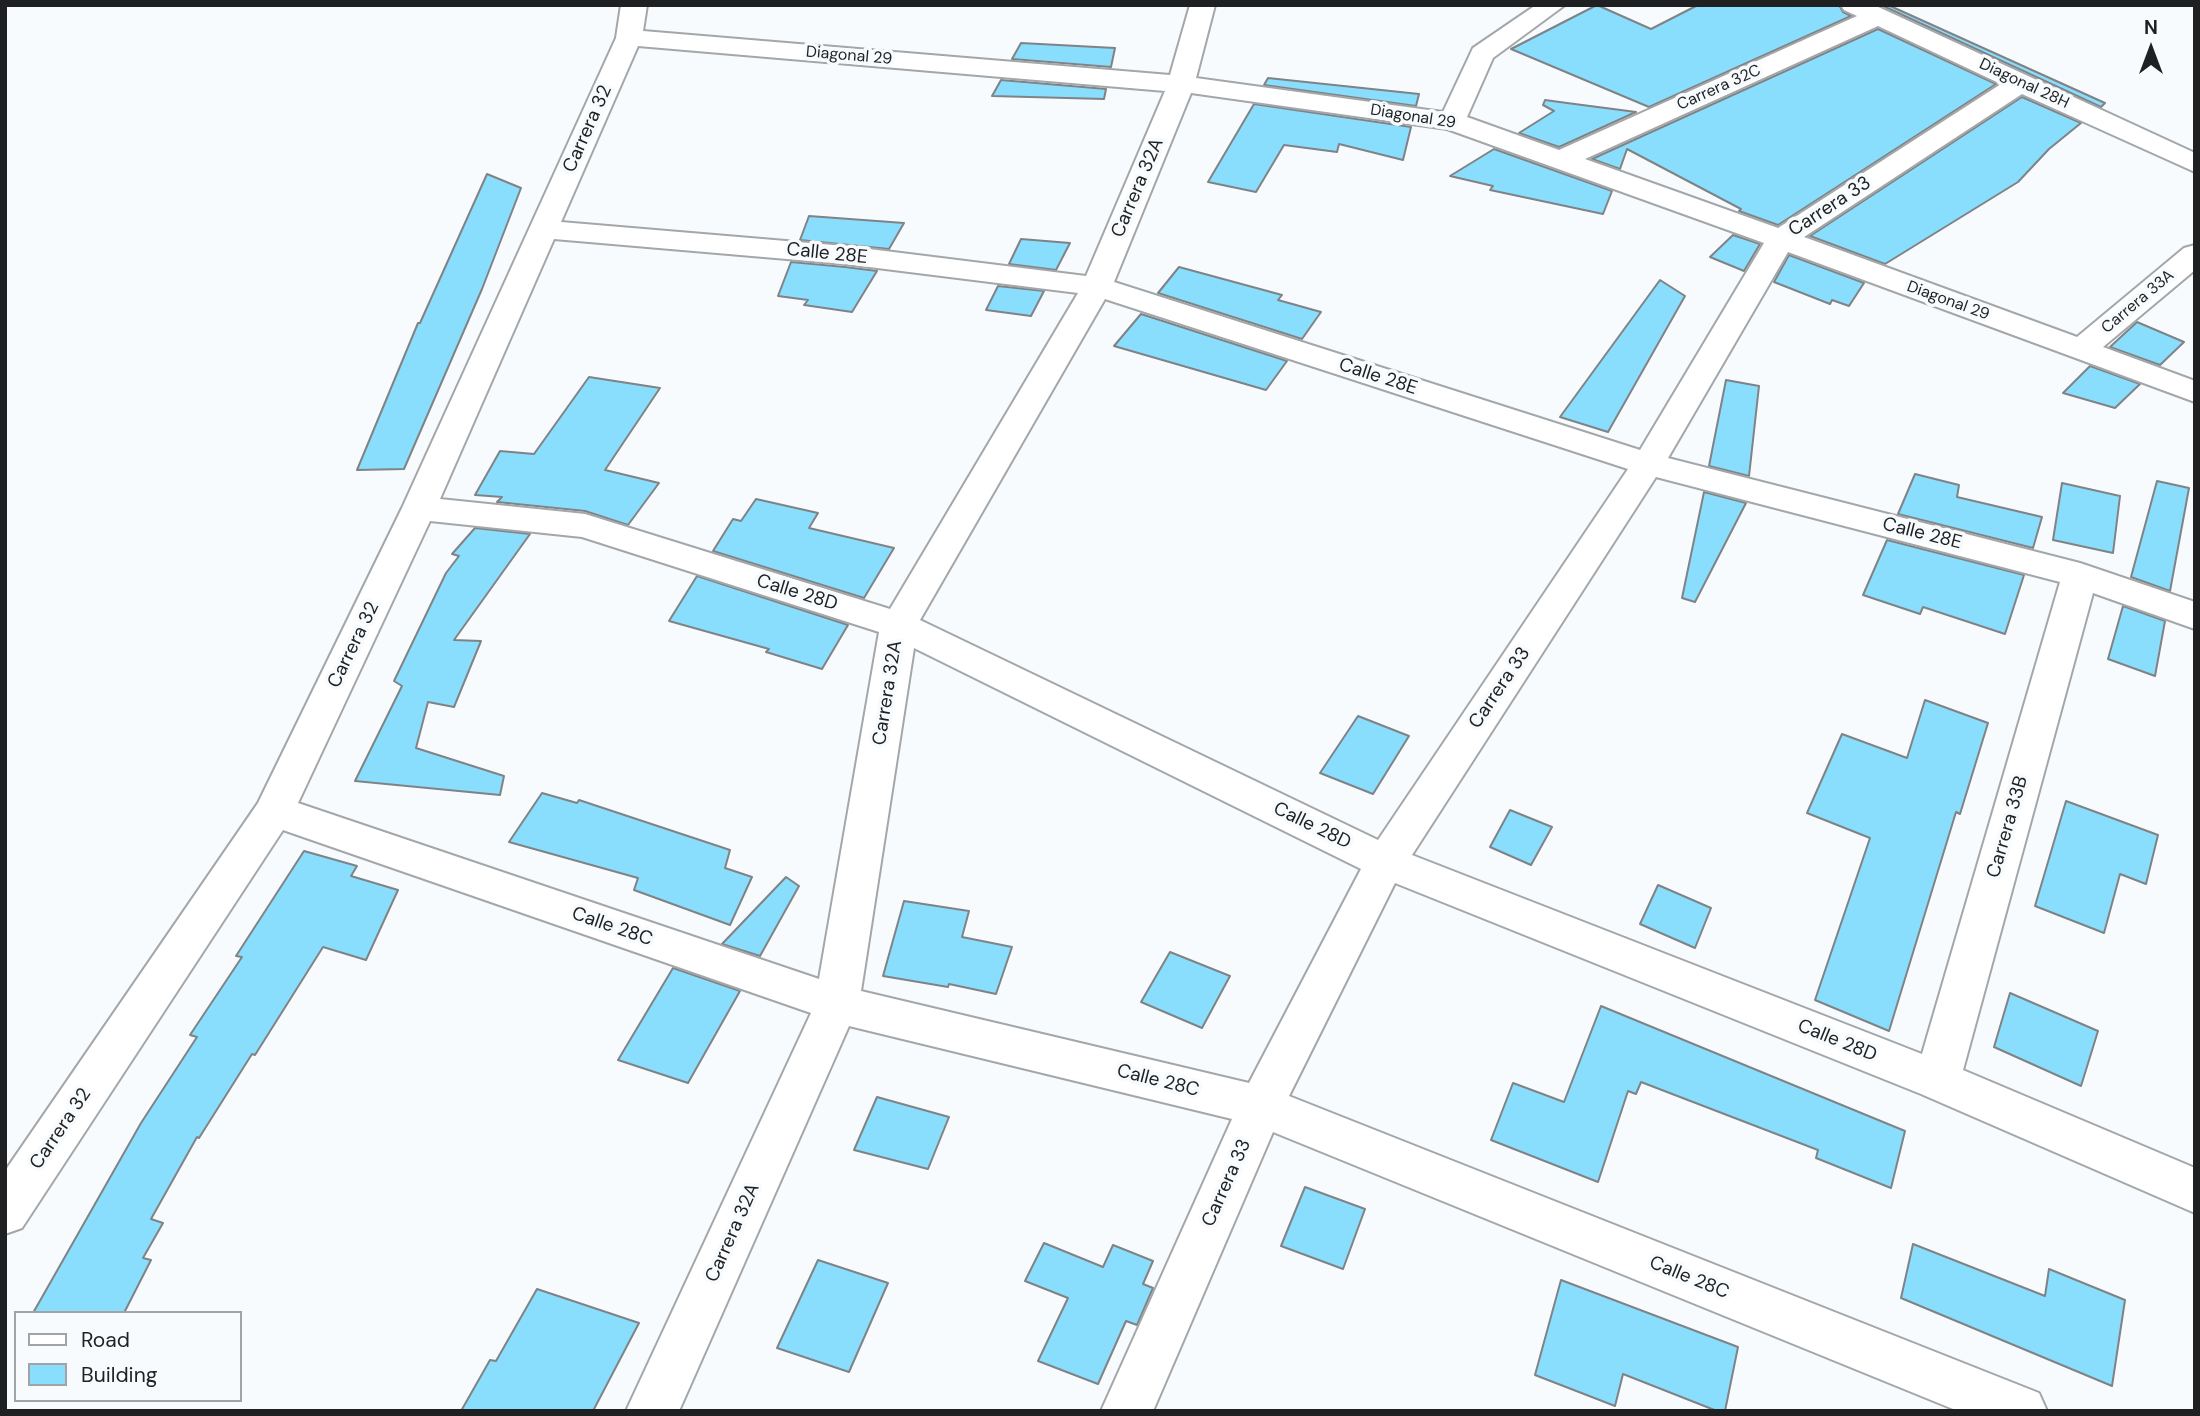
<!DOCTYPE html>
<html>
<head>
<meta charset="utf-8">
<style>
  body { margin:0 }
  #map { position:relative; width:2200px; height:1416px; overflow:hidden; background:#f7fbfd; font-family:"DM Sans",sans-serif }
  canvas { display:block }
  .frame { position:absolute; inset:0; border:7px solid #1f2021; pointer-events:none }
  .legend { position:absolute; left:14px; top:1311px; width:228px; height:91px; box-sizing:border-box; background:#f7fbfd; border:2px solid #a1a3a5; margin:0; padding:9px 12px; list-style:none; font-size:21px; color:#1f2021 }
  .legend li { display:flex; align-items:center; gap:14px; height:35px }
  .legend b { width:35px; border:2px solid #a1a3a5 }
  .north { position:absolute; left:2116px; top:14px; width:70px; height:70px; -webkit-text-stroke:5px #f7fbfd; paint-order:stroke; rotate:0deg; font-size:19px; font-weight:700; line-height:28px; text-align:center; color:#1f2021 }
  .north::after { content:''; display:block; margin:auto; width:24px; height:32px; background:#1f2021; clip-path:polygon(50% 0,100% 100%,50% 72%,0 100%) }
</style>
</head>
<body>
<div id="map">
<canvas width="2200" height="1416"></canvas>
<div class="frame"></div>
<ul class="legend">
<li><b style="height:9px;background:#fff"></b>Road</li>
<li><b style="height:19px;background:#8adefd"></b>Building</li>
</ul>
<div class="north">N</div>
</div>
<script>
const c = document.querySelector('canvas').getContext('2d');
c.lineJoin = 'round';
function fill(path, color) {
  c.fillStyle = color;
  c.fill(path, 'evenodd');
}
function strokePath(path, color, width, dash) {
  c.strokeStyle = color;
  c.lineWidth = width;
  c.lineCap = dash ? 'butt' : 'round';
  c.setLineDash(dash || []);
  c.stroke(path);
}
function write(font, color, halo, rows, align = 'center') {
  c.font = font + ' "DM Sans",sans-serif';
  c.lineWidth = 7;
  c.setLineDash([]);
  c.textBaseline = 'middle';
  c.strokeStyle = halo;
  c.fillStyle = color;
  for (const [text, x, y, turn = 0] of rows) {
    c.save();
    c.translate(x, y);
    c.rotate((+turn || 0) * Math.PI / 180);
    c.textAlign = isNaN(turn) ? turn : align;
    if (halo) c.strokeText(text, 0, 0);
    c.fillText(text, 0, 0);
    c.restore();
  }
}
const building = new Path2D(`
  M1597 5 1651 29 1698 5H1839L1843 12 1851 16 1649 107 1511 49Z
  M1881 5H1888L2105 103 2101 107Z
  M1878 29 1996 84 1778 225 1739 211 1741 209 1627 149 1620 169 1592 159Z
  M1021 43 1115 48 1111 67 1012 59Z
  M1268 78 1419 94 1416 106 1264 85Z
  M1001 80 1106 89 1104 99 992 96Z
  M2022 97 2081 123 2049 149 2018 182 1885 264 1810 236Z
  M1545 100 1567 103 1636 112 1559 147 1519 133 1554 111 1543 105Z
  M1254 104 1411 127 1403 160 1339 144 1337 152 1284 145 1256 192 1208 182Z
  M1494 149 1612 191 1603 214 1490 190 1493 186 1450 176Z
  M487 174 521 188 482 289 404 469 357 470 418 323H420Z
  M809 216 904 223 889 249 800 240Z
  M1733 235 1760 244 1744 271 1710 257Z
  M1021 239 1070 243 1056 270 1009 264Z
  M1789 255 1864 283 1849 306 1832 300 1830 304 1774 282Z
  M791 262 845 267 877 271 852 312 804 305 808 300 778 296Z
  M1179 267 1282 295 1278 300 1321 312 1302 339 1158 293Z
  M1660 280 1685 296 1608 432 1560 417Z
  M998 286 1044 291 1031 316 986 310Z
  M1141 314 1287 361 1266 390 1114 346Z
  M2137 322 2184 342 2160 365 2110 347Z
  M2090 366 2140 384 2115 408 2063 393Z
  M589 377 660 388 605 470 659 483 628 525 585 511 497 502 502 497 475 495 500 451 534 454Z
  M1726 380 1759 386 1749 476 1709 466Z
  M1915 474 1959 485 1957 497 2042 517 2033 548 1898 514Z
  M2157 481 2189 488 2170 591 2131 577Z
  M2062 483 2120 496 2113 553 2053 540Z
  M1704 492 1746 503 1695 602 1682 598Z
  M756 499 818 513 809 528 894 548 864 598 713 551 733 519 741 521Z
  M475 528 530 534 454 640 481 641 454 707 428 702 416 748 504 776 500 795 355 781 402 686 394 681 446 573 459 556 452 554Z
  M1887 540 2024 575 2005 634 1923 607 1920 614 1863 595Z
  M697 576 848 625 822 669 766 652 769 649 669 621Z
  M2123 606 2165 621 2155 676 2108 659Z
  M1925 700 1988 723 1960 814 1956 812 1889 1031 1815 1000 1870 838 1807 813 1842 734 1907 758Z
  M1358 716 1409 736 1373 794 1320 773Z
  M542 793 577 803 579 800 730 850 725 868 752 877 730 925 634 890 638 878 509 842Z
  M2066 801 2158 835 2146 884 2120 874 2104 933 2035 906Z
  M1510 810 1552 827 1531 865 1490 847Z
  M304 851 357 866 351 876 398 890 366 960 323 947 255 1055 252 1054 199 1138 197 1137 151 1219 163 1223 143 1258 151 1260 124 1313H33L141 1123 197 1037 190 1035 242 957 236 956Z
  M786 877 799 886 760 956 722 944Z
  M1658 885 1711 908 1695 948 1640 924Z
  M904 901 969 911 962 937 1012 947 996 994 949 984 948 987 883 976Z
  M1170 952 1230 976 1202 1028 1141 1002Z
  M673 968 740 991 688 1083 618 1060Z
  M2010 993 2098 1031 2081 1086 1994 1047Z
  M1601 1006 1905 1131 1891 1188 1816 1158 1818 1150 1641 1082 1636 1094 1628 1091 1598 1182 1491 1140 1513 1083 1564 1102Z
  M877 1097 949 1117 928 1169 854 1150Z
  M1305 1187 1365 1209 1343 1269 1281 1246Z
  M1044 1243 1103 1267 1113 1245 1153 1261 1143 1284 1153 1288 1137 1325 1126 1321 1098 1384 1038 1361 1068 1298 1025 1281Z
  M1913 1244 2045 1296 2049 1269 2125 1300 2112 1386 1901 1298Z
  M818 1260 888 1283 849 1372 777 1348Z
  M1561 1280 1738 1347 1725 1411H1717L1623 1374 1615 1406 1535 1375Z
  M537 1289 639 1323 593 1411H461L490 1360 496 1361Z`);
fill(building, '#8adefd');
strokePath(building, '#7f8385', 2);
const street = new Path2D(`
  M621 5H647L643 31 1170 75 1190 5H1215L1196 78 1443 112 1473 48 1536 5H1565L1493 58 1467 117 1559 150 1857 16 1844 10 1841 5H1874L2195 153V172L2022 94 1804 237 2077 337 2184 248 2195 245V270L2103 347 2195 381V402L1788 252 1668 458 2080 563 2195 602V629L2093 593 1963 1070 2195 1168V1213L1921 1094 1395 883 1289 1096 2039 1393 2047 1411H1958L1273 1132 1153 1411H1101L1232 1119 849 1026 679 1411H626L811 1013 283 830 22 1228 5 1234V1171L258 803 402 508 616 38ZM1878 26 2001 84 1778 228 1585 159ZM638 46 1165 91 1086 276 845 246 561 222ZM1191 93 1447 129 1764 243 1640 450 1114 282ZM554 239 845 264 1078 293 890 609 585 514 440 499ZM1105 299 1628 469 1378 840 920 620ZM1656 477 2060 582 1922 1054 1412 855ZM430 521 582 537 879 632 819 979 298 803ZM914 648 1361 869 1249 1083 861 991Z`);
strokePath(street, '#a3a7a9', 4);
fill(street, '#fff');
write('16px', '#1f2021', '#f7fbfd', [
  ["Diagonal 29",849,56,5],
  ["Diagonal 28H",2024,84,25],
  ["Carrera 32C",1719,88,-24],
  ["Diagonal 29",1413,117,9],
  ["Diagonal 29",1948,301,20],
  ["Carrera 33A",2138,302,-40]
]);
write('19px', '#1f2021', '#f7fbfd', [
  ["Carrera 32",588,129,-66],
  ["Carrera 32A",1138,188,-67],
  ["Carrera 33",1830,207,-33],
  ["Calle 28E",827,254,6],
  ["Calle 28E",1378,377,18],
  ["Calle 28E",1922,534,14],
  ["Calle 28D",797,593,17],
  ["Carrera 32",354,645,-64],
  ["Carrera 33",1500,688,-56],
  ["Carrera 32A",888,693,-81],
  ["Calle 28D",1312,826,26],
  ["Carrera 33B",2008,827,-74],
  ["Calle 28C",612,927,19],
  ["Calle 28D",1837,1041,22],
  ["Calle 28C",1158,1081,14],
  ["Carrera 32",61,1129,-56],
  ["Carrera 33",1227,1183,-66],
  ["Carrera 32A",733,1233,-66],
  ["Calle 28C",1689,1278,22]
]);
</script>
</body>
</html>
